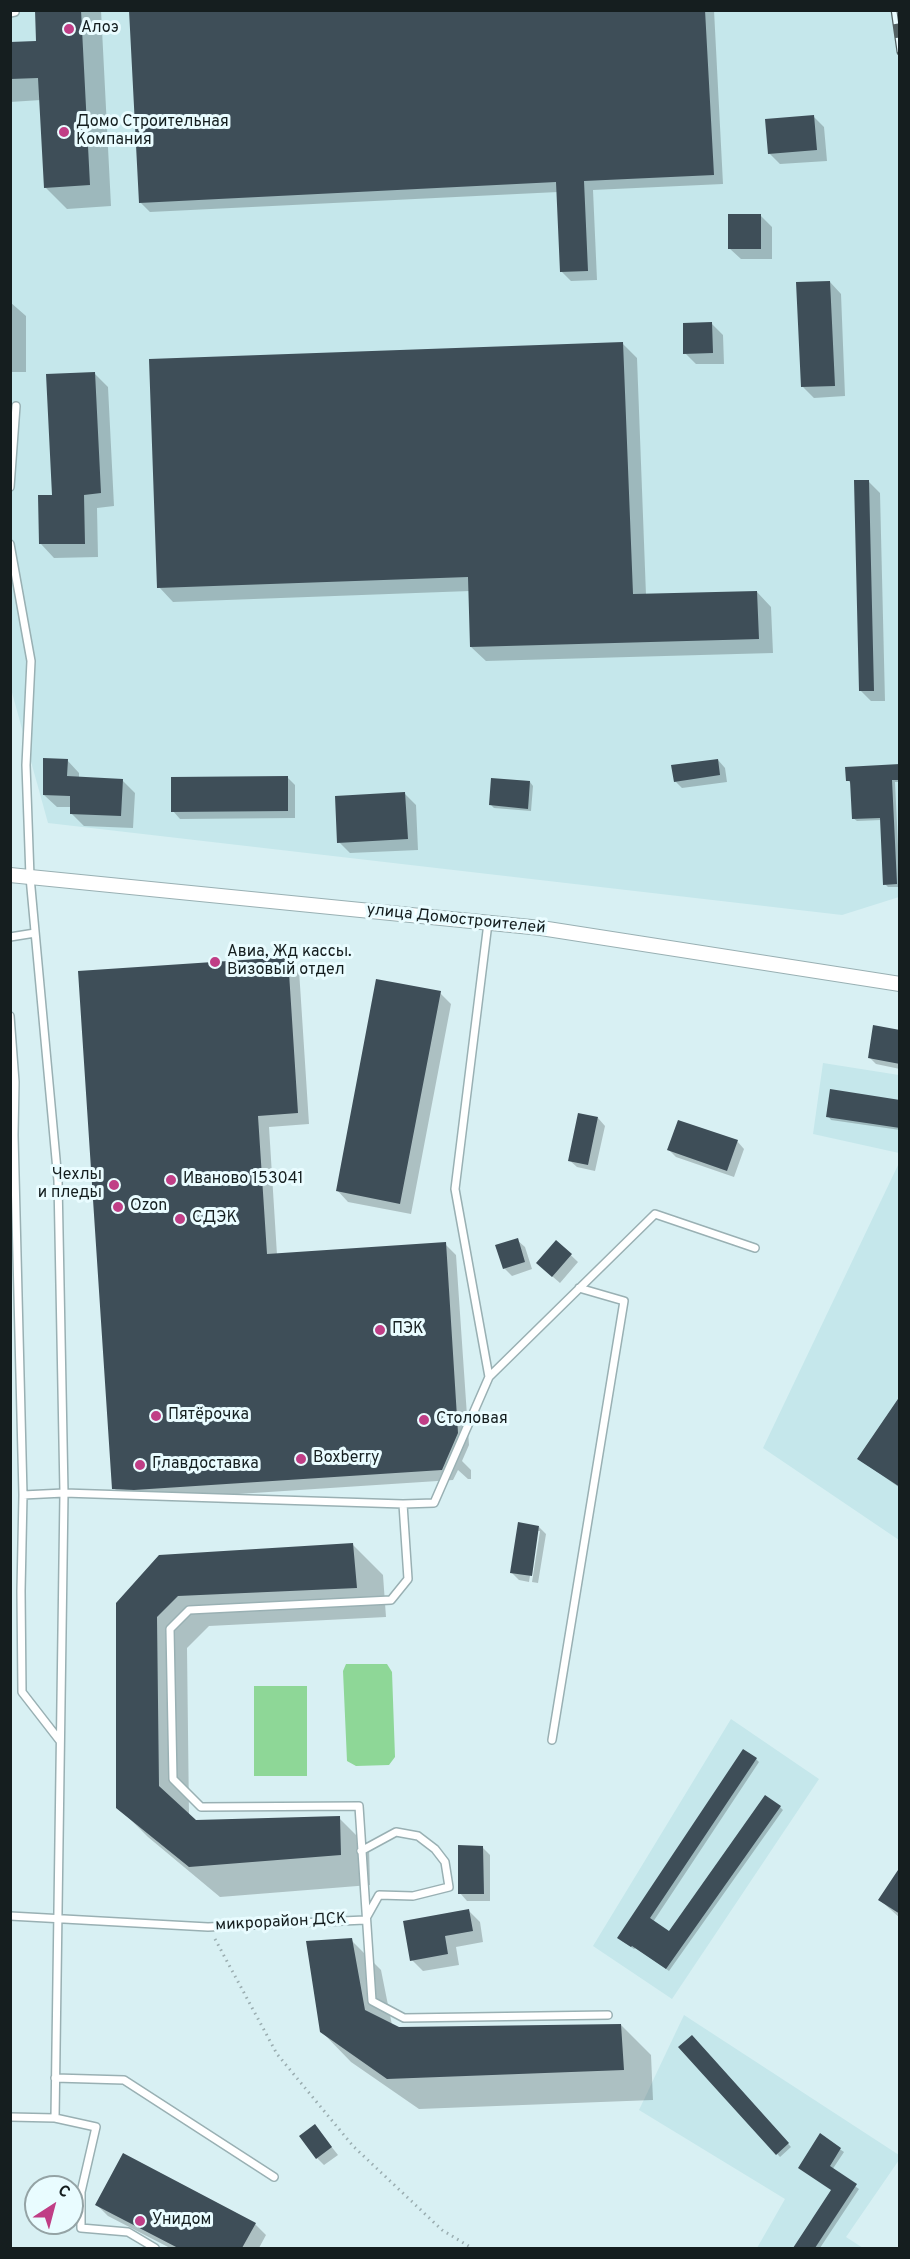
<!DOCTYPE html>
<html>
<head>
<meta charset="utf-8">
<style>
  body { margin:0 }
  #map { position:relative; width:910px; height:2259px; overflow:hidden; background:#d8f0f3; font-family:Overpass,sans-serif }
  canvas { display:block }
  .frame { position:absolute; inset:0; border:12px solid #151e1f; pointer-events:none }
  .north { position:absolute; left:24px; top:2175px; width:60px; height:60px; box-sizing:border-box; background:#e9fcff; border:2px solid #94a3a5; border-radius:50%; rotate:36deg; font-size:16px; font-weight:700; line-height:24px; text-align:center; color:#151e1f }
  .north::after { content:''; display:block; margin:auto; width:21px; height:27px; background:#c03e86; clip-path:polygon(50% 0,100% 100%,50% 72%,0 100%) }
</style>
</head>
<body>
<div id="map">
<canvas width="910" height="2259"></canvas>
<div class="frame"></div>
<div class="north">С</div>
</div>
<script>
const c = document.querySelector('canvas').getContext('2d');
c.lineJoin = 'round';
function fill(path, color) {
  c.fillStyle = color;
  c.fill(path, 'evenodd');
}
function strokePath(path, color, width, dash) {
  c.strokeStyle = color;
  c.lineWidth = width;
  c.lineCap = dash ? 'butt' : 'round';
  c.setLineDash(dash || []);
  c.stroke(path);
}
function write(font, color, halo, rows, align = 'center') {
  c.font = font + ' Overpass,sans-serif';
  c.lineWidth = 6;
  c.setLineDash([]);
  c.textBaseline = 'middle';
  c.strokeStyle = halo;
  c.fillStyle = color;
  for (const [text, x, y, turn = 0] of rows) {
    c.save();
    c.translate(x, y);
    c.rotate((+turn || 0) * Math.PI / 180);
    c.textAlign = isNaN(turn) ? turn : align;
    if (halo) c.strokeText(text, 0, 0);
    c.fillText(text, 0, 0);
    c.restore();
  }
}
fill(new Path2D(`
  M10 11H899V897L842 915 48 823 11 689Z
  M823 1063 899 1075V1153L813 1134Z
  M899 1163V1540L763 1448Z
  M731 1719 819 1779 672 1999 593 1946Z
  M684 2015 899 2155V2160L846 2237 863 2248H757L785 2199 639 2110Z`), '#c5e7eb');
fill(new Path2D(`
  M346 1664H387L392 1672 395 1757 389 1765 356 1766 347 1761 343 1671Z
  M254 1686H307V1776H254Z`), '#8ed797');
fill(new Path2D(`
  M36 10H101L111 206 67 209 45 187 41 100 10 102V44L38 42Z
  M131 10H714L723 184 593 190 597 280 571 281 561 271 558 192 150 212 140 202Z
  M813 116 824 127 827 161 780 164 769 153Z
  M761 216 772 227V259H741L729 248Z
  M830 282 841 294 845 396 814 398 803 387Z
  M10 302 26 316V372H10Z
  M712 324 723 335 724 364H696L685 353Z
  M622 343 637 358 646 595 757 592 771 607 773 653 486 661 471 647 470 591 173 602 159 587Z
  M94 373 108 387 114 506 97 508 98 557 54 558 41 544Z
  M869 482 880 493 885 701H871L860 690Z
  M67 760 79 773V778L122 780 135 793 133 828 84 826 71 813V807H57L44 795Z
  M718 760 725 768 727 782 682 788 675 781Z
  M900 766V782H895L900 887H888L885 884 881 820 857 821 853 818 851 784 848 780Z
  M287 777 295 785V818L180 819 173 811Z
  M530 782 533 786 531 811 494 808 491 805Z
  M405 794 416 805 418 850 350 853 339 842Z
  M287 959 299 970 309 1124 269 1127 277 1255 445 1244 456 1255 469 1445 462 1461 471 1470V1479H468L458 1470 453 1480 146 1500H125L114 1488Z
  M440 993 451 1004 411 1214 348 1202 337 1190Z
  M900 1031V1069L876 1064 869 1057Z
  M900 1101V1130L831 1120 828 1116Z
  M598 1118 605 1126 595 1171 577 1167 569 1160Z
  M737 1141 744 1149 734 1177 676 1157 669 1150Z
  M517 1240 525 1247 532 1269 512 1276 504 1268Z
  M557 1242 578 1262 560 1283 545 1270Z
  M900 1399V1488L859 1459Z
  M539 1527 546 1534 538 1583 532 1582 540 1531H537L529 1582 519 1580 512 1573Z
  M353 1545 383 1575 386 1617 209 1626 187 1648 189 1815 195 1821 339 1818 369 1848 370 1885 220 1897 148 1837 118 1807V1604Z
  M756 1759 759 1762 653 1922 669 1933 780 1807 783 1810 669 1971 636 1948 634 1949 622 1941Z
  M482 1847 490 1855V1901H467L460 1893Z
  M900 1870V1918L880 1900Z
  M469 1911 480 1922 483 1942 456 1947 459 1965 423 1971 412 1960Z
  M351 1940 381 1970 392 2025 399 2029 621 2025 651 2055 653 2100 419 2109 351 2062 321 2031Z
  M692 2037 791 2147 780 2157 680 2047Z
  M315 2126 338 2155 324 2165 317 2158Z
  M820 2136 844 2152 832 2170 859 2189 820 2248H794L833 2190Z
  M97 2205 255 2224 266 2235 259 2248H170L108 2216Z`), '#0003');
fill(new Path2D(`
  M35 10H81L90 185 44 188 38 78 10 79V42L36 41Z
  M129 10H705L714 175 584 181 588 271 560 272 556 182 139 203Z
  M814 115 817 150 768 154 765 119Z
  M728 214H761V249H728Z
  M830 281 835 386 801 387 796 282Z
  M712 322 713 353 683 354V323Z
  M623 342 633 594 757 591 759 639 470 647 468 577 157 588 149 359Z
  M95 372 101 493 84 495 85 544H39L38 495H52L46 374Z
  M854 480H869L874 691H859Z
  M43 758 68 759 67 776 123 779 121 816 70 814V796L43 795Z
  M718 759 720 775 674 782 671 765Z
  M900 764V780H892L897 884 883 885 880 818 852 819 850 781H846L845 767Z
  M288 776V811L171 812V777Z
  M491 778 530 781 528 809 489 805Z
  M405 792 408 839 337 843 335 796Z
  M288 957 298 1113 258 1116 267 1254 446 1242 458 1433 442 1470 134 1490 112 1489 78 971Z
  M376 979 441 991 400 1204 336 1191Z
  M873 1025 900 1030V1064L868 1058Z
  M830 1089 900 1100V1128L826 1117Z
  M578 1113 598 1117 588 1165 568 1161Z
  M678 1120 738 1140 727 1171 667 1150Z
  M518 1238 525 1262 503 1269 495 1245Z
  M556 1240 572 1254 552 1277 536 1263Z
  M900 1396V1487L857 1459Z
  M518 1522 539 1526 532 1576 510 1573Z
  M353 1543 357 1588 178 1596 157 1617 159 1786 196 1820 340 1816 341 1855 189 1867 116 1808V1603L159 1555Z
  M743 1749 757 1758 650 1918 669 1931 765 1795 781 1806 666 1969 632 1946 631 1947 617 1938Z
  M458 1845 483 1846 484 1894H458Z
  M900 1867V1914L878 1900Z
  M469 1909 473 1931 445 1936 448 1954 410 1961 403 1921Z
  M352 1938 365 2010 399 2027 621 2024 624 2070 387 2079 320 2032 306 1941Z
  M692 2035 789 2143 776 2155 678 2047Z
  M315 2124 332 2147 316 2159 299 2136Z
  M820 2133 841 2148 830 2166 857 2184 815 2248H793L831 2190 798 2168Z
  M123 2153 256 2223 242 2248H178L95 2205Z`), '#3e4e58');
const lane = new Path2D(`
  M10 13 15 12
  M10 487 16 406
  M10 544 31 661 26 765 30 877 58 1181 64 1493 55 2118 10 2117
  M488 923 455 1189 489 1377 655 1214 755 1248
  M10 937 35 933
  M10 1016 15 1082 14 1135 23 1495 21 1591 22 1692 60 1741
  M23 1495 64 1493 403 1504 434 1503 489 1377
  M403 1504 408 1579 391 1600 189 1610 170 1629 173 1779 201 1807 359 1806 372 2001 404 2018 608 2015
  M552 1740 624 1301 579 1288
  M10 1916 208 1927 365 1920 379 1895 413 1896 449 1887 445 1862 435 1849 418 1836 396 1832 361 1851
  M55 2078 124 2080 274 2177
  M55 2118 96 2127 81 2192V2228L128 2232 155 2248`);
const street = new Path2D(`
  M10 875 541 928 900 984`);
strokePath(lane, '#99b0b3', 10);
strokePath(street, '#99b0b3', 16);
strokePath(new Path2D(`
  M215 1939 277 2054 353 2146 442 2230 472 2248`), '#9aadb0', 3, [1.5, 4.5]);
strokePath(lane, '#fff', 7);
strokePath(street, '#fff', 14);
const rail = new Path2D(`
  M894 10 900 52`);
strokePath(rail, '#526062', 7);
strokePath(rail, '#e9fcff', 4.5, [14]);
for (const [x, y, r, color] of [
  [69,29,6,"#c03e86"],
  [64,132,6,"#c03e86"],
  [215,962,6,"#c03e86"],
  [171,1180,6,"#c03e86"],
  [114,1185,6,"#c03e86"],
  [118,1207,6,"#c03e86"],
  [180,1219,6,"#c03e86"],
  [380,1330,6,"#c03e86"],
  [156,1416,6,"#c03e86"],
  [424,1420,6,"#c03e86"],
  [301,1459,6,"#c03e86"],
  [140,1465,6,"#c03e86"],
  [140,2221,6,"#c03e86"]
]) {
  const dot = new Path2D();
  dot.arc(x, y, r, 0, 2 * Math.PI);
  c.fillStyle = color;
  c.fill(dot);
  strokePath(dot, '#e9fcff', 2);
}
write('16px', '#151e1f', '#e9fcff', [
  ["Алоэ",81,29],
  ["Домо Строительная",76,123],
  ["Компания",76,141],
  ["Авиа, Жд кассы.",227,953],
  ["Визовый отдел",227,971],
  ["Чехлы",102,1176,"right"],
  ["и пледы",102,1194,"right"],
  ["Иваново 153041",183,1180],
  ["Ozon",130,1207],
  ["СДЭК",192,1219],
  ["ПЭК",392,1330],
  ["Пятёрочка",168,1416],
  ["Столовая",436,1420],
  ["Boxberry",313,1459],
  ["Главдоставка",152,1465],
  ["Унидом",152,2221]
], 'left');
write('16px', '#151e1f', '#e9fcff', [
  ["улица Домостроителей",456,920,6],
  ["микрорайон ДСК",281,1923,-3]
]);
</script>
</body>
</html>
